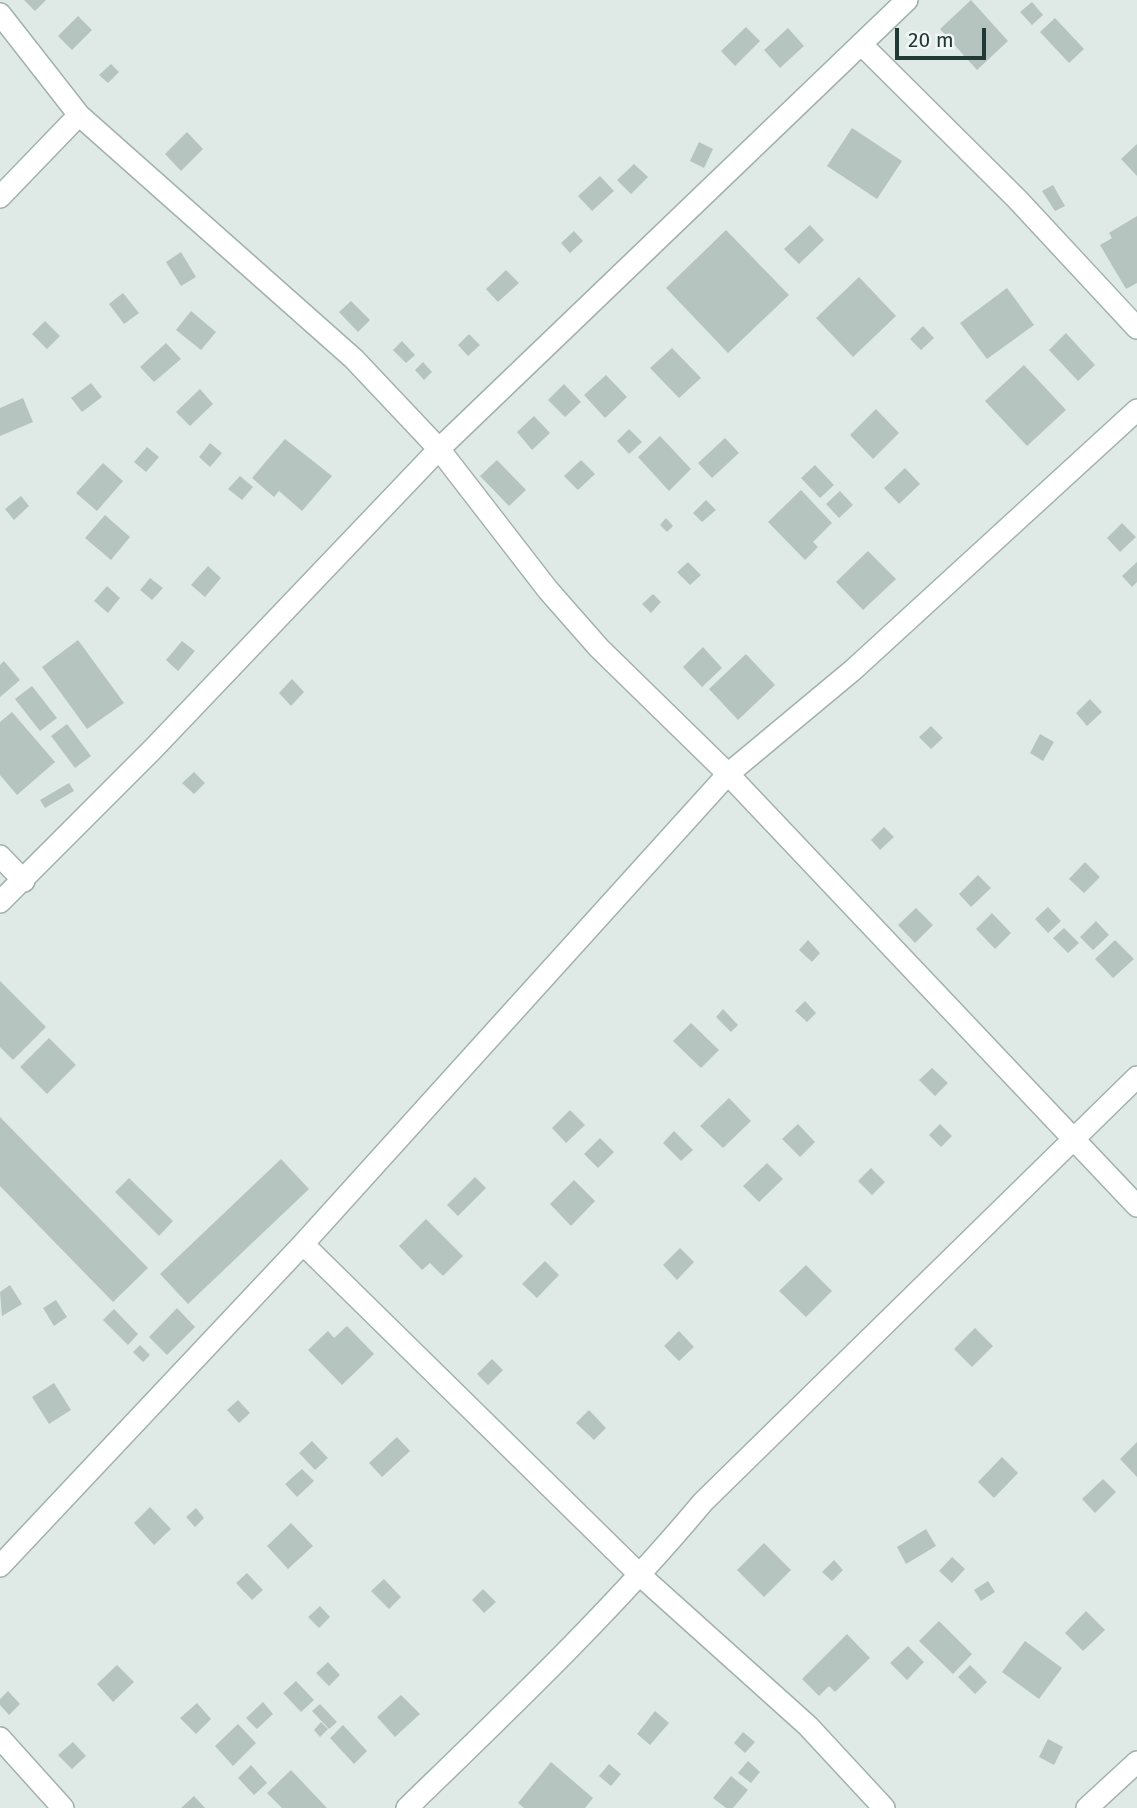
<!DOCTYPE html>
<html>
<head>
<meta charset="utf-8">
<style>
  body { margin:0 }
  #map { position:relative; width:1137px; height:1808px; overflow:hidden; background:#dfeae6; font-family:"Fira Sans",sans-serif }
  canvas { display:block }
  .scale { position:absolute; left:895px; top:28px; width:91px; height:32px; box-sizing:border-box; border:4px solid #213935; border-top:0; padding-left:9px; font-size:21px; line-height:24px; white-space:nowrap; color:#213935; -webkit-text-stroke:5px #f0f7f4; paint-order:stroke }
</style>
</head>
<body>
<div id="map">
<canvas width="1137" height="1808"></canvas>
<div class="scale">20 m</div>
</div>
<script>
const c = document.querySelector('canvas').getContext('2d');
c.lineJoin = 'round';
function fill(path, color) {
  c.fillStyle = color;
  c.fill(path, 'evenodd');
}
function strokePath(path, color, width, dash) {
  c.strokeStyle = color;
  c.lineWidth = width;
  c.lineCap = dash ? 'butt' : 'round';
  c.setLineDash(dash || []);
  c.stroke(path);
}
fill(new Path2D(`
  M24 0H46L35 11Z
  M971 0 1008 41 977 70 940 29Z
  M1032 2 1043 15 1032 25 1020 12Z
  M78 16 92 30 72 50 58 36Z
  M1055 18 1084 49 1069 63 1040 32Z
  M746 27 760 41 735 66 721 51Z
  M788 28 804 46 780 68 764 50Z
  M111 64 119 72 108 83 99 75Z
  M852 128 902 161 877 199 827 166Z
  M187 132 203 149 181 171 165 154Z
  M699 142 713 149 704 168 690 161Z
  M1137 144V176L1121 159Z
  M634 164 648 177 631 194 617 180Z
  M600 176 614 191 592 211 578 196Z
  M1053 185 1065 206 1055 211 1042 191Z
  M1137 216V283L1126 289 1100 245 1112 238 1109 233Z
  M810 225 824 240 799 264 784 249Z
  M726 230 789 295 728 353 666 288Z
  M574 231 583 241 570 253 561 243Z
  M181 252 196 277 181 286 166 262Z
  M506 270 519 283 498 302 486 289Z
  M859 277 896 316 853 357 816 318Z
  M1007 288 1034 325 987 359 960 323Z
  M123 293 139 313 124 324 109 304Z
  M351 301 370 320 358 332 339 312Z
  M191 311 216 332 201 350 176 330Z
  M45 321 60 336 47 349 32 334Z
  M923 326 934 338 921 350 910 339Z
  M1066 333 1095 365 1078 381 1049 350Z
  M469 334 480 345 468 356 458 345Z
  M402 341 415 355 406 363 393 350Z
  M166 343 181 359 154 382 140 367Z
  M672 348 701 378 679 398 650 368Z
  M423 362 432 372 424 380 415 370Z
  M1024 365 1066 410 1027 446 985 401Z
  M606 375 627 397 605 418 584 395Z
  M91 383 102 397 82 412 71 398Z
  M564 384 581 402 565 417 548 400Z
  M200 389 213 404 190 426 176 412Z
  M23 398 33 422 0 436V408Z
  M876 409 899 433 873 459 850 435Z
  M534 416 550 433 532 450 517 432Z
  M629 429 642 442 629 454 617 441Z
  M660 436 691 469 669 491 638 457Z
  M725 438 739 453 712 478 698 463Z
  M285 439 332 476 302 511 279 491 274 497 252 478Z
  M210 443 222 453 210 467 199 457Z
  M147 447 159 457 146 472 134 462Z
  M497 460 526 490 509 506 480 476Z
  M581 460 595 474 578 490 564 476Z
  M103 463 123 481 97 511 76 493Z
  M815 465 834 485 820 498 801 478Z
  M905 468 920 484 899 504 884 488Z
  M240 476 253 487 242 500 228 489Z
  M801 490 832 523 813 542 818 547 805 560 768 522Z
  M840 491 853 505 839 518 826 504Z
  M21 496 29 506 14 520 5 509Z
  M706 500 716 510 702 522 693 513Z
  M105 515 130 537 111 560 85 538Z
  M666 518 673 526 667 532 660 525Z
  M1122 523 1136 537 1120 552 1107 538Z
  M868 551 896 579 863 610 836 582Z
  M688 562 701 575 690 585 677 572Z
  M1137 562V582L1132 587 1122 576Z
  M208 566 221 578 205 597 191 585Z
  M150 578 163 588 152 600 140 590Z
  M107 586 120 598 108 613 94 601Z
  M653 594 661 602 651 613 642 604Z
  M78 640 124 703 87 729 42 667Z
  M182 641 195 651 178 671 166 660Z
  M703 647 722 668 702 687 683 667Z
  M746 654 775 685 738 720 709 689Z
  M4 661 20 680 0 697V665Z
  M292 679 304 692 291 706 279 693Z
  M32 686 57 718 40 731 15 699Z
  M1090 699 1102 712 1087 726 1076 713Z
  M12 712 55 762 17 795 0 775V722Z
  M67 724 91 756 75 768 51 736Z
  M931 726 943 738 931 749 919 737Z
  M1040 734 1054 742 1043 761 1030 753Z
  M194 772 205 783 194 794 182 783Z
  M69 783 74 791 45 808 40 800Z
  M884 827 894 837 880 850 871 840Z
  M1085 862 1100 877 1084 893 1069 879Z
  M978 875 991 888 971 907 959 894Z
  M1048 907 1061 921 1048 933 1035 919Z
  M916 908 933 925 915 943 898 925Z
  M992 913 1011 933 995 949 976 929Z
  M1096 921 1109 935 1093 950 1080 937Z
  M1064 928 1079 943 1068 953 1053 938Z
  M808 940 820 953 812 962 799 950Z
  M1115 940 1134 959 1113 978 1095 959Z
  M0 981 46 1027 13 1060 0 1047Z
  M805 1001 816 1013 807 1022 795 1011Z
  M723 1009 738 1025 731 1032 716 1017Z
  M691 1023 719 1050 701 1068 673 1041Z
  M49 1038 76 1065 47 1094 20 1067Z
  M932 1068 948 1083 935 1096 919 1080Z
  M729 1098 751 1121 723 1148 700 1126Z
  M570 1110 585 1125 566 1143 552 1128Z
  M0 1117 148 1268 113 1302 0 1186Z
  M798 1124 815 1142 800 1157 782 1139Z
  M940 1124 952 1136 941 1147 929 1135Z
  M674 1131 693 1150 681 1161 663 1143Z
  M600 1138 614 1152 598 1168 584 1154Z
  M281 1159 309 1189 188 1304 160 1274Z
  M767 1163 783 1179 759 1202 743 1186Z
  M871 1168 885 1182 872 1195 858 1181Z
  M475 1177 486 1188 458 1216 447 1205Z
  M129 1178 173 1221 159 1236 115 1192Z
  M574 1180 595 1201 571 1226 550 1204Z
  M426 1219 463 1256 443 1276 430 1263 422 1270 399 1246Z
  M680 1248 694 1262 677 1280 663 1265Z
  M545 1261 559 1275 537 1298 522 1284Z
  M806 1265 832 1291 806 1317 779 1291Z
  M10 1285 22 1304 2 1316 0 1292Z
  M56 1300 67 1317 54 1326 43 1308Z
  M177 1308 195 1327 167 1355 149 1337Z
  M114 1309 138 1334 128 1345 103 1320Z
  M347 1326 374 1354 342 1385 308 1350 328 1331 334 1338Z
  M975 1328 993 1346 972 1367 954 1349Z
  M679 1331 694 1347 679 1361 664 1346Z
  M140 1345 150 1355 143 1362 133 1352Z
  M492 1359 503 1370 488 1385 477 1374Z
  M54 1383 71 1410 49 1424 32 1397Z
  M238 1400 250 1413 239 1423 227 1410Z
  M589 1410 606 1428 594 1440 576 1423Z
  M397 1437 410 1451 382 1477 369 1463Z
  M312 1441 328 1458 315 1470 299 1453Z
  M1137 1442V1477L1120 1459Z
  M1002 1457 1018 1473 994 1498 978 1482Z
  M302 1469 314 1481 297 1497 285 1484Z
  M1103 1479 1116 1492 1095 1513 1082 1499Z
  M150 1507 171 1529 154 1545 134 1523Z
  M196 1508 204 1518 195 1527 186 1517Z
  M291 1523 313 1546 288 1569 267 1546Z
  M926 1529 936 1546 906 1564 897 1547Z
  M764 1543 791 1570 764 1597 737 1570Z
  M952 1557 965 1569 952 1583 939 1571Z
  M834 1560 843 1570 832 1581 822 1572Z
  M247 1573 263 1590 252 1600 236 1583Z
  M384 1579 401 1597 389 1609 371 1591Z
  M988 1581 995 1592 981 1601 974 1590Z
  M483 1589 496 1602 484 1613 472 1600Z
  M320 1606 330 1617 319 1628 308 1617Z
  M1086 1611 1105 1630 1083 1651 1065 1633Z
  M939 1621 972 1654 953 1674 919 1641Z
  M847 1634 870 1658 835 1692 829 1686 819 1696 802 1679Z
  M1025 1641 1062 1668 1039 1699 1002 1672Z
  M908 1646 924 1662 907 1680 890 1663Z
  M328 1662 340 1675 329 1686 316 1673Z
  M117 1665 134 1682 113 1702 97 1684Z
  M970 1665 987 1682 975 1694 958 1677Z
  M296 1681 314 1700 301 1712 283 1693Z
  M8 1691 20 1704 9 1715 0 1705V1699Z
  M401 1695 420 1714 395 1737 377 1717Z
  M263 1702 273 1714 257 1729 246 1718Z
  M197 1703 211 1719 196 1734 180 1718Z
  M320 1704 337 1722 329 1729 312 1711Z
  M655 1711 669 1723 650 1745 637 1734Z
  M321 1722 328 1729 320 1737 314 1730Z
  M238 1724 256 1743 233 1766 215 1746Z
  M343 1725 367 1751 354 1764 330 1738Z
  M743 1732 755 1742 745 1753 734 1743Z
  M1048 1739 1063 1747 1054 1765 1039 1757Z
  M73 1742 86 1756 72 1769 58 1755Z
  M748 1761 760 1772 751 1783 738 1773Z
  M551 1762 593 1798 585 1808H524L518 1803Z
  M609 1764 621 1774 611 1786 599 1776Z
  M251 1765 267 1783 254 1795 238 1778Z
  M291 1770 327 1808H282L267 1793Z
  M731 1776 748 1790 733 1808H726L713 1798Z
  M194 1796 205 1808H181Z`), '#b5c4bf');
const minor = new Path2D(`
  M0 14 79 115 354 359 439 449 548 590 599 648 728 774 1137 1206
  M861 44 1017 199 1137 328
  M0 197 79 115
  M0 856 24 881
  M0 902 153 749 439 449 907 0
  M303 1244 641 1576 808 1726 884 1808
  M0 1566 303 1244 728 774 853 670 1137 410
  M0 1738 63 1808
  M407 1808C509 1709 612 1611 703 1502L1137 1077
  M1087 1808 1137 1762`);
strokePath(minor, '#a2b1ad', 24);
strokePath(minor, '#fff', 21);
</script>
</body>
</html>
